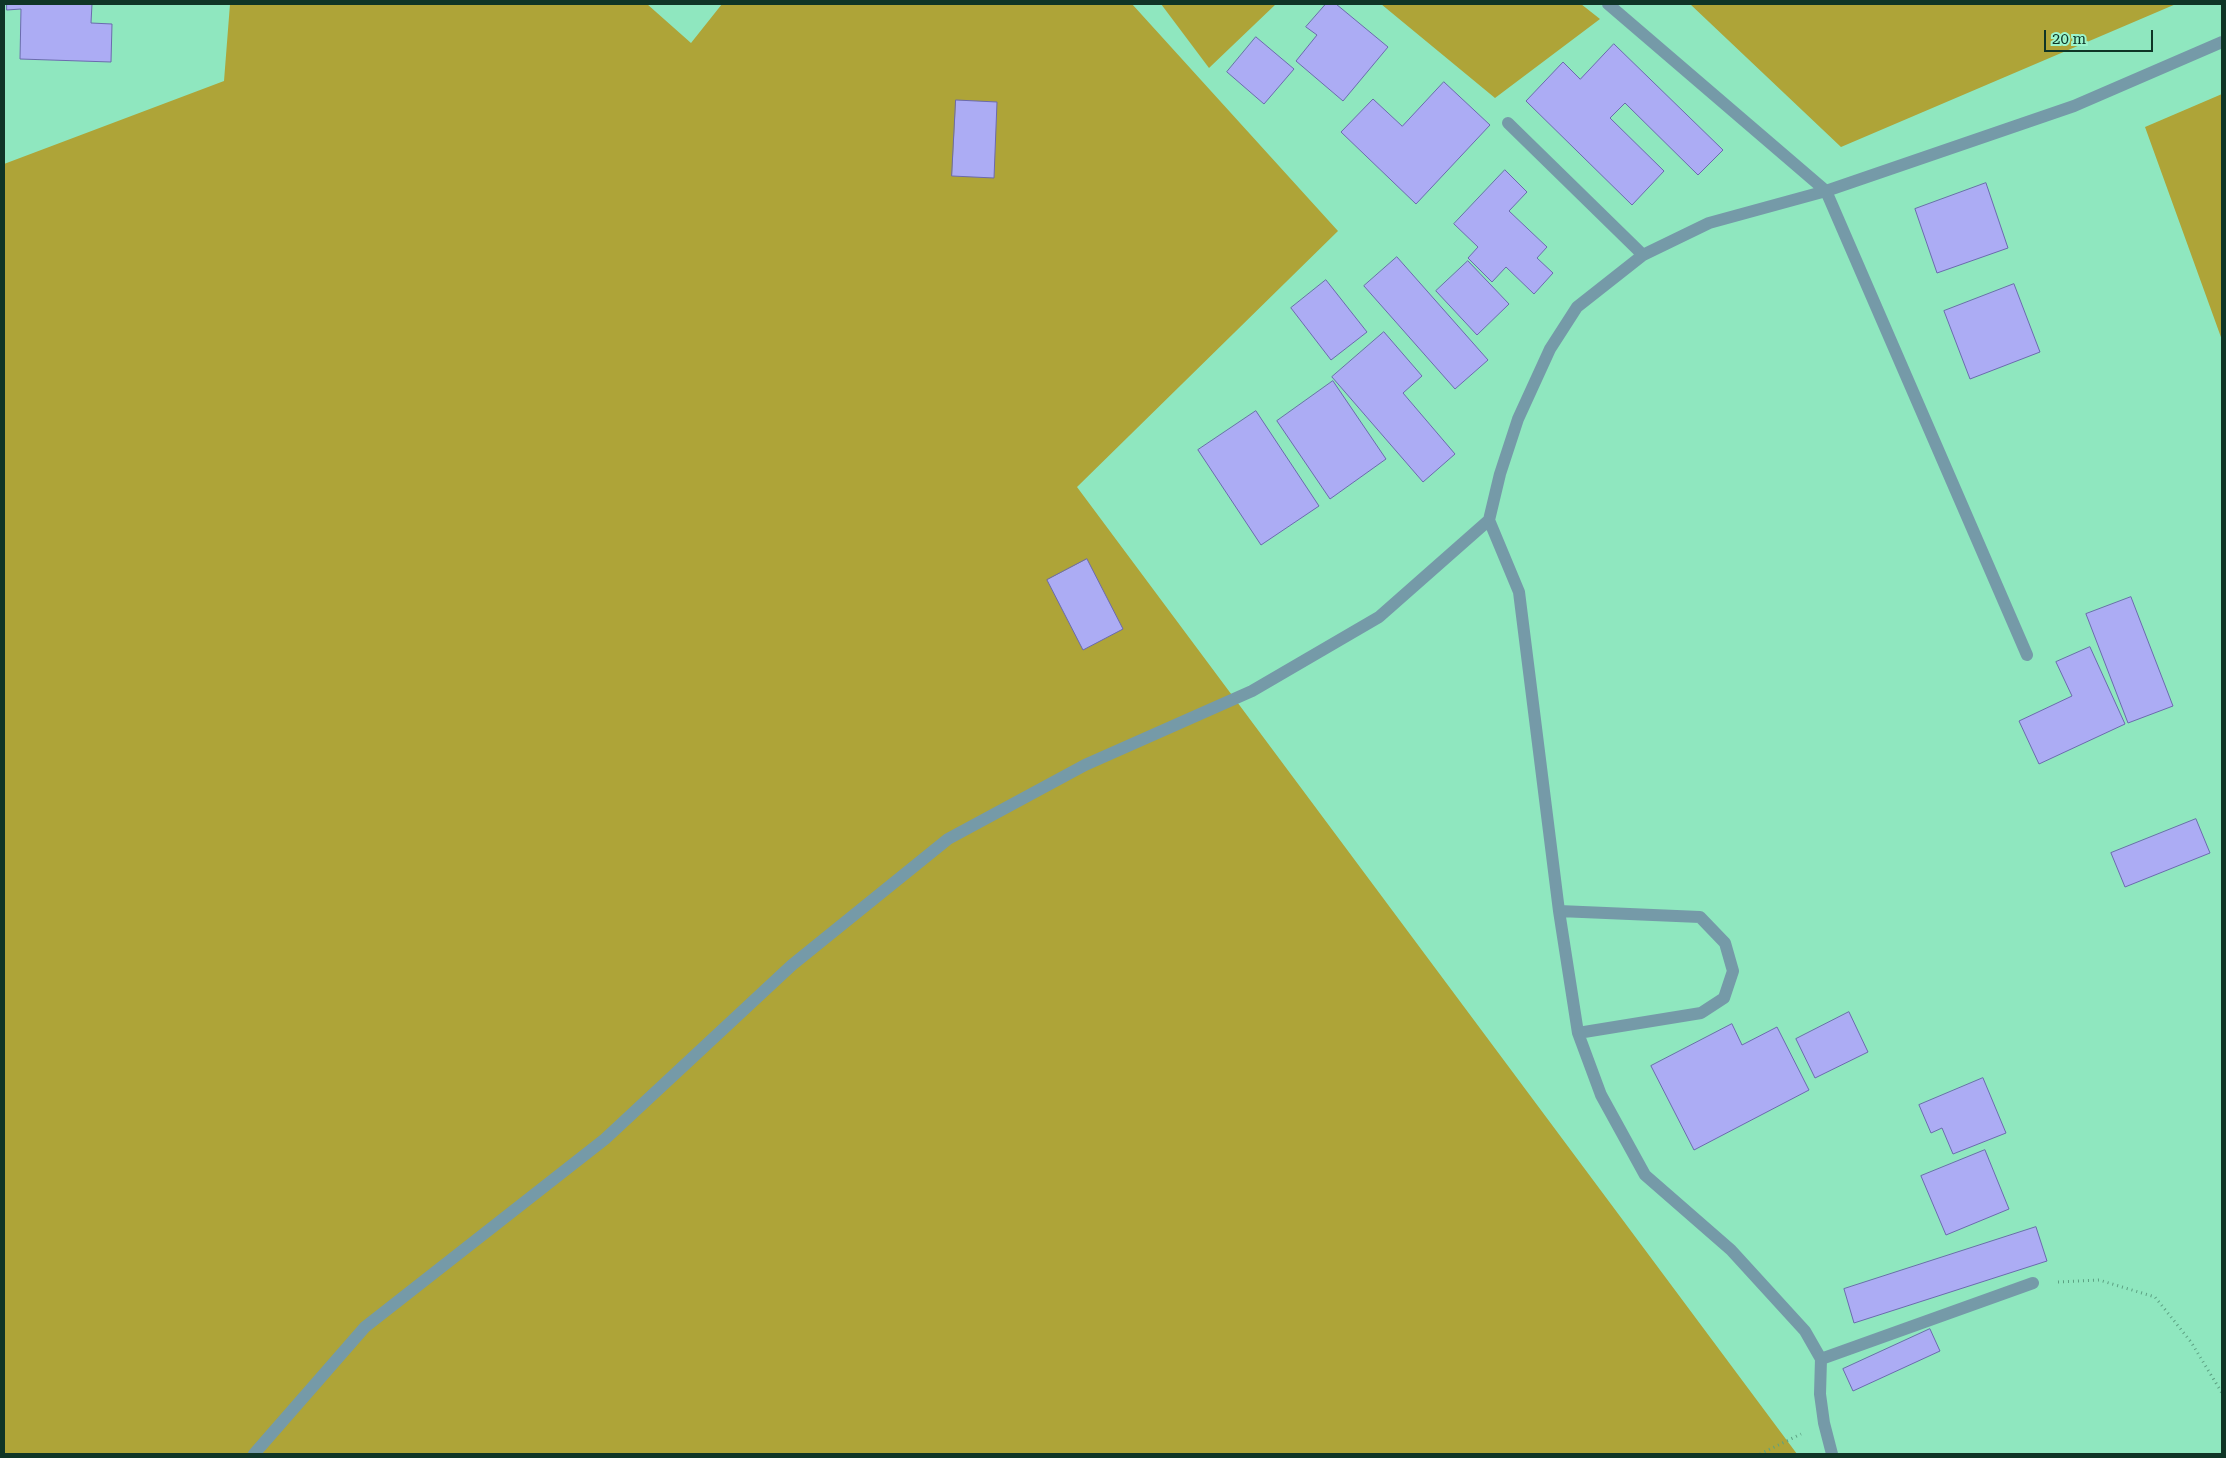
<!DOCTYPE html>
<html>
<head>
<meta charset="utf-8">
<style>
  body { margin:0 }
  #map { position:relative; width:2226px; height:1458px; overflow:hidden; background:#8fe7bf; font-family:"Roboto Serif",serif }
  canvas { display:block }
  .frame { position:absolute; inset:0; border:5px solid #0f3526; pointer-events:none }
  .scale { position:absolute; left:2044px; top:30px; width:109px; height:22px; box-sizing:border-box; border:2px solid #0f3526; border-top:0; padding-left:6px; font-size:15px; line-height:18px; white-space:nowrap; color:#0f3526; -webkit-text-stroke:4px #9cf5cc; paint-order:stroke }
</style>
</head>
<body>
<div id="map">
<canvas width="2226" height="1458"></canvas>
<div class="frame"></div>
<div class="scale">20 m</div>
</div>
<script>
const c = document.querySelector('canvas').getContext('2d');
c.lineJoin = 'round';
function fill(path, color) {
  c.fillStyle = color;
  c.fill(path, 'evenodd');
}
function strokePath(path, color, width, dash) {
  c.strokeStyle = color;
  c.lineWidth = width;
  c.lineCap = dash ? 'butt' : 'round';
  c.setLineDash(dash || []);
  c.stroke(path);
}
fill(new Path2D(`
  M230 4H647L691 43 722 4H1132L1338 231 1077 487 1797 1454H4V164L224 81Z
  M1161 4H1276L1209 68Z
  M1381 4H1581L1600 19 1495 98Z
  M1690 4H2176L1841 147Z
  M2222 94V340L2145 127Z`), '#aea438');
const building = new Path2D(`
  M7 4H92L91 23 112 24 111 62 20 59 21 9 7 10Z
  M1326 4H1336L1388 47 1343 101 1296 61 1317 35 1306 27Z
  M1256 37 1294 69 1264 104 1227 72Z
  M1614 44 1723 150 1698 175 1625 103 1610 118 1664 171 1632 205 1526 101 1563 62 1580 79Z
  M1444 82 1490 125 1416 204 1341 132 1373 99 1402 126Z
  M956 100 997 102 994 178 952 176Z
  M1505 170 1527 192 1509 211 1547 247 1537 258 1553 273 1534 294 1506 267 1492 282 1468 258 1478 247 1454 224Z
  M1986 183 2008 248 1937 273 1915 209Z
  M1397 257 1488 360 1455 389 1364 286Z
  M1468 261 1509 304 1477 335 1436 291Z
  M1326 280 1367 332 1331 360 1291 308Z
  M2014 284 2040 352 1970 379 1944 311Z
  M1384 332 1422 376 1403 393 1455 454 1423 482 1332 377Z
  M1333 381 1386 459 1330 499 1277 421Z
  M1256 411 1319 506 1261 545 1198 450Z
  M1087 559 1123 629 1083 650 1047 580Z
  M2131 597 2173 706 2128 723 2086 614Z
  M2090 647 2125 724 2039 764 2019 721 2072 696 2056 662Z
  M2196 819 2210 853 2125 887 2111 853Z
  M1849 1012 1868 1052 1815 1078 1796 1039Z
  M1732 1024 1742 1045 1777 1027 1809 1090 1694 1150 1651 1066Z
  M1983 1078 2006 1133 1953 1154 1942 1128 1931 1133 1919 1105Z
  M1985 1150 2009 1209 1946 1235 1921 1176Z
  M2036 1227 2047 1261 1854 1323 1844 1289Z
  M1930 1329 1940 1351 1853 1391 1843 1369Z`);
fill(building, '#acacf4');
strokePath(building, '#6b6aad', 1);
strokePath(new Path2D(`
  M2058 1282 2099 1280 2155 1297 2191 1342 2222 1393
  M1760 1454 1801 1434`), '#5ca182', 3, [1, 4]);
strokePath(new Path2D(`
  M1608 4 1826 191 2027 655
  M1508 123 1643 255
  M1489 520 1519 592 1559 911 1578 1033 1601 1095 1645 1175 1731 1250 1805 1331 1821 1359 1820 1394 1824 1423 1832 1454
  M1559 911 1700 917 1725 943 1733 971 1724 998 1701 1013 1578 1033
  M1821 1359 2033 1283
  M254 1454 365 1327 605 1139 792 965 948 839 1085 765 1252 691 1379 617 1489 520 1500 474 1518 419 1550 349 1577 307 1643 255 1709 223 1826 191 2074 106 2222 42`), '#759aa8', 12);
</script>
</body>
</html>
